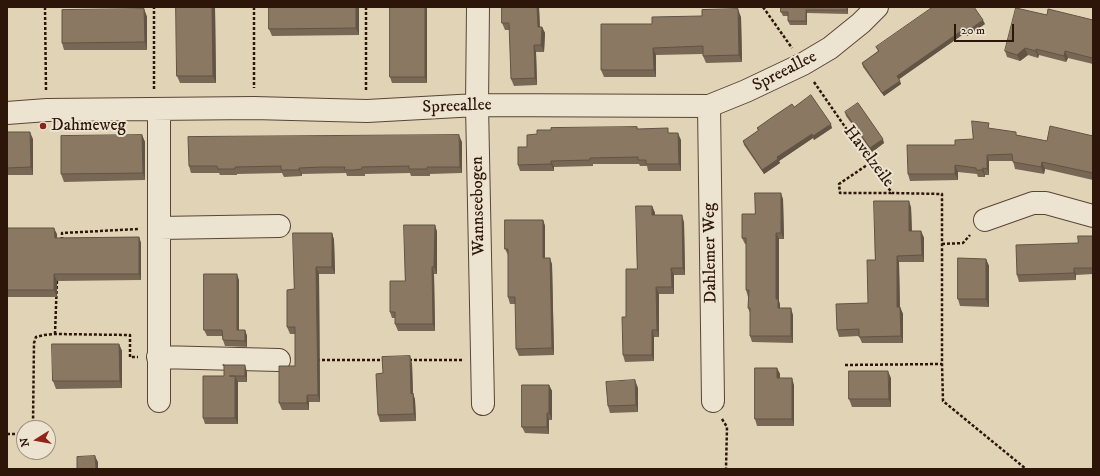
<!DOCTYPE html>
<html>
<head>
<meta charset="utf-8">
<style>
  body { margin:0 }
  #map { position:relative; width:1100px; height:476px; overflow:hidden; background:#e1d4b6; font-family:"IM FELL DW Pica",serif }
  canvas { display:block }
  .frame { position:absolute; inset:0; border:8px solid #2d150a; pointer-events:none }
  .north { position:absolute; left:16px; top:420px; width:40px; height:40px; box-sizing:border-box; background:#ece3d0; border:1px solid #a09181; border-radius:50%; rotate:259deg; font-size:11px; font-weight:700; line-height:16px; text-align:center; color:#2d150a }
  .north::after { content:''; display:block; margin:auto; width:14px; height:18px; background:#8f2418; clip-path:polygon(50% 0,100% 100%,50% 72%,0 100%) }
  .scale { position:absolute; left:954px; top:24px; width:60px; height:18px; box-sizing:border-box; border:2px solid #2d150a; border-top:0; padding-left:5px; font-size:12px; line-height:14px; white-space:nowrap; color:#2d150a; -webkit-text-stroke:3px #ece3d0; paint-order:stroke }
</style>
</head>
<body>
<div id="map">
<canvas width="1100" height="476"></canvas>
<div class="frame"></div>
<div class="north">N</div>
<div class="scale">20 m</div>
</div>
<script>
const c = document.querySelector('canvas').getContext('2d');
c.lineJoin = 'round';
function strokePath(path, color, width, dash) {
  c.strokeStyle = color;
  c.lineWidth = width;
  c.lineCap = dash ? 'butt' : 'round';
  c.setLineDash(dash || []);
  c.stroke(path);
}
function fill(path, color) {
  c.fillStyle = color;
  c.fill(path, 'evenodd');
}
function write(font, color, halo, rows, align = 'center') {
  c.font = font + ' "IM FELL DW Pica",serif';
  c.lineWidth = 4;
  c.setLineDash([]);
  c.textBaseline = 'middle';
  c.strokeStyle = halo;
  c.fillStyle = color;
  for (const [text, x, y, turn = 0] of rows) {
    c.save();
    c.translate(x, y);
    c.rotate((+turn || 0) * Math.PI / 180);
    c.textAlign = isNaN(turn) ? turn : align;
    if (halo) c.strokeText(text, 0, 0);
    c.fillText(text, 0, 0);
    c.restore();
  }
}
const minor = new Path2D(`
  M478 7 477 105 483 404
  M709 106 713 401
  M7 113 47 110 254 108 367 111 477 105 709 106 746 91 803 64 830 48 861 23 877 7
  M985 220 1033 203H1046L1093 216
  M159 228 279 226
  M158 357 279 360
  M159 401V110`);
strokePath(minor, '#5a4535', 24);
strokePath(new Path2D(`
  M45 7 46 90
  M254 7V88
  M366 7V91
  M763 7 792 48
  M814 82 870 163 892 193 942 194V364L943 401 1026 469
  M154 89V7
  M870 163 839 184 840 193H891
  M62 240V233L139 229
  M942 244 963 243 970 235
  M55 334 57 279
  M317 360H384
  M409 360H462
  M845 365 942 364
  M722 419 727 427 726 469
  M31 428 33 424 34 343 36 337 44 335 55 334 130 335V357H138
  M7 434H24`), '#2d150a', 2.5, [3, 2]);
strokePath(minor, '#ece3d0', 22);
fill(new Path2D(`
  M176 7H215L216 83H180L177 76Z
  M269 7H359V35L272 36 269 29Z
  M390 7H427V83H392L390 77Z
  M502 7H539L540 27H542L545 33 544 52H536L537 85 514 86 511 79 510 30H505L502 23Z
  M781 7H848V14L807 13V25H790L788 21V16H783L781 12Z
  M144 9 147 17V50H64L62 43Z
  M1047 15 1093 20V64L1068 58 1066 62 1039 55 1038 58 1028 55 1020 61 1007 57 1005 51Z
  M741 17 742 62 706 63 703 56V54L656 55V77H604L601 70 652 24Z
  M985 24 967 36 965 33 899 79 901 84 884 96 863 67 862 63 878 51 876 47Z
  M794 107 832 128 814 140 813 138 779 161 780 163 764 174 744 145 743 141 758 131 757 128Z
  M845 112 884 143 872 152 846 116Z
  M637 127 638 129 670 133 681 140V171H648L647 166H640L639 164H593V166L554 167V171H520L518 165 527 147 537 134Z
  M991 129 1017 135 1047 141 1093 136V180L1045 169 1044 174 1015 169 1013 161H989V175H985V177H978L977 174 958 172V180L910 181 908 174 955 145 973 139Z
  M7 132 33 139V175H7Z
  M142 135 145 142V180L64 182 61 174Z
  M462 142V173L430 174V176H411L410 173 365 174V176H347L346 173 302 174V176L284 177 282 173 237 174V175H220L219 173H191L189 166Z
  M783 199 784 239H779V301L780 305V308L793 315V343L752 342 750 336V313L748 308V297L746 290V244H745L742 238 755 214Z
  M652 206 655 213V215L684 222 685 275H674V294H659V337H654V361L625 362 623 355 626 317 637 269Z
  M911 207 912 231H921L924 238V262H899L900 307 903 314V343H862L859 336 839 337 837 330 868 303 875 260Z
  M543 220 545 226V258L552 264 554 355 519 356 516 349V304H510L508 297V255L505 249Z
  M435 225 437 232V274H434L435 331H398L395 324V318H392L390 312Z
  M7 228 57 234V238L139 237 141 243V280L57 281V297H7Z
  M332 233 334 240 335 274H319L320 402H309V410H282L279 403 295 366V334H290L287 327 294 289Z
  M1093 236V274L1076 275V280L1019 282 1017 275Z
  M986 259 989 266V307L960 306 958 299Z
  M239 280V330H245L247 336V347L225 346 223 340 222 336H207L204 330Z
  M119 344 122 351V388L56 389 53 381Z
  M412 363 413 393 415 400 416 421 380 422 378 415 383 373Z
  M223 365 247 372V382H238V424H205L203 418 224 376V367Z
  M777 368 780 374V378L794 385V426H757L755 419Z
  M891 378V407H852L849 399Z
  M549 385 552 391V420H549V434L525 433 522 427Z
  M638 388V412L610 413 608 406Z`), '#786755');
fill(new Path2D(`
  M212 7H215L216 83 213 76Z
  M356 7H359V35L356 28Z
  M425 7H427V83L425 77Z
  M537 7H539L540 34 538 27Z
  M847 7H848V14L847 10Z
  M144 9 147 17V50L145 42Z
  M738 9 741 17 742 62 739 55Z
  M806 10 807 13V25L806 21Z
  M983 20 985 24 967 36 966 32Z
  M542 27 545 33 544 52 541 45Z
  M964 29 965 33 898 80 897 76Z
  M534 45 536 52 537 85 535 78Z
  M653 48 656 55V77L654 70Z
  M1025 48 1028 55 1020 61 1017 55Z
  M1036 49 1039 55 1038 58 1036 51Z
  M1065 51 1068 58 1066 62 1064 56Z
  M900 81 901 84 884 96 882 93Z
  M831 124 832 128 814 140 813 136Z
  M30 132 33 139V175L31 167Z
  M678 133 681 140V171L679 164Z
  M812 134 813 138 779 161 780 163 764 174 762 170 777 157Z
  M142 135 145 142V180L143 173Z
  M459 135 462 142V173L460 167Z
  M883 139 884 143 872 152 870 148Z
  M987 155 989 161V175L987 169Z
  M551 161 554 167V171L551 164Z
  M1042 162 1045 169 1044 174 1041 167Z
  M955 165 958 172V180L955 174Z
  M299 168 302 174V176L299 170Z
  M983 168 985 175V177L982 170Z
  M781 193 783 199 784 239 781 233Z
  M909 201 911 207 912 238 909 231Z
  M652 206 655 213V222L652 215Z
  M682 215 684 222 685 275 683 268Z
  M543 220 545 226V264L543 258Z
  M435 225 437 232V274L434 267Z
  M54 228 57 234V244L55 238Z
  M921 231 924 238V262L922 255Z
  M332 233 334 240 335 274 332 267Z
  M776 233 779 239V301L780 305V315L778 308 776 299Z
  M139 237 141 243V280L139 274Z
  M897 256 899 262 900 314 897 307Z
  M550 258 552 264 554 355 552 348Z
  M986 259 989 266V307L986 299Z
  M316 267 319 274 320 402 318 395Z
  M432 267 434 274 435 331 433 324Z
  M671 268 674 275V294L672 287Z
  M1074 268 1076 275V280L1074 273Z
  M54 274 57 281V297L54 290Z
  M237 274 239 280V336L237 330Z
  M656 287 659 294V337L657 330Z
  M900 307 903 314V343L901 336Z
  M791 308 793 315V343L791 336Z
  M245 330 247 336V347L245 341Z
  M652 330 654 337V361L652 355Z
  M119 344 122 351V388L120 381Z
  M410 356 412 363 413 400 411 394Z
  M245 365 247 372V382L245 376Z
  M777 368 780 374V385L777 378Z
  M888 371 891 378V407L889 399Z
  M235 376 238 382V424L235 418Z
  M792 378 794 385V426L792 419Z
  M635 380 638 388V412L636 405Z
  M549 385 552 391V420L549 413Z
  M413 393 415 400 416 421 414 414Z
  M307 395 309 402V410L307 403Z
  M547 413 549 420V434L547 427Z
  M95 456 98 462V469H96Z`), '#615445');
const building = new Path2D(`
  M176 7H212L213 76H177Z
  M269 7H356V28L269 29Z
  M390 7H425V77H390Z
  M502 7H537L538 27H542L541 45H534L535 78 511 79 509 23H502Z
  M781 7H847V10H806V21H788V12H781Z
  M933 7H974L983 20 966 32 964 29 897 76 900 81 882 93 862 63 879 51 876 47Z
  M1016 8 1047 15 1048 9 1093 20V55L1092 58 1065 51 1064 56 1036 49V51L1025 48 1017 55 1005 51Z
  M144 9 145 42 62 43V10Z
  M738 9 739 55 703 56V46L653 48 654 70H601V24H652V17L702 16V10Z
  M811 95 831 124 813 136 812 134 777 157 778 159 762 170 743 141 759 130 757 128 774 116 792 104 794 107Z
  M858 103 883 139 870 148 845 112Z
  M972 121 989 123 988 128 1016 132V135L1047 141 1050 126 1093 136V173L1042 162 1041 167 1013 162 1012 154 987 155V169L983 168 982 170H976V168L955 165V174H908L907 145H955V140L973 139Z
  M637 127V129L668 128V133H678L679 164H646V160H638V157L590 158V160L551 161V164L518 165V147H527V135L537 134V130H551V128Z
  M7 132H30L31 167 7 168Z
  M142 135 143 173 61 174V136Z
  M459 135 460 167H427V169H409V166L362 167V169L354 170H344L345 167H322L299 168V170H281V166L235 167V169H218L217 166H189L188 137Z
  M755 193H781V233H776V299H778V308H791V336H750V308H748L749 290H746V238H742V214H755Z
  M874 201H909V231H921L922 255 897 256V307H900L901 336 859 337V329L837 330 836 304 868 303 867 260H875Z
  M636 206H652V215H682L683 268H671L672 287H656L657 330H652V355H623L622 317H626V269H637Z
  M505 220H543V258H550L552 348 516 349 515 297H508V249H505Z
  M404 225H435L434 267H432L433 324H395V312H390V281H405Z
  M7 228H54L55 238 139 237V274H54V290H7Z
  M293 233H332V267H316L318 395H307V403H279V366H295V327H287V290L294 289Z
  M1078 236H1093V268H1074V273L1017 275 1016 245 1078 243Z
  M958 258 986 259V299H958Z
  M204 274H237V330H245V341L223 340 222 330H204Z
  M52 344H119L120 381H53Z
  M410 356 411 394 413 393 414 414 378 415 376 374 383 373 382 357Z
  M223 365H245V376H229H235V418H203V376H224V365Z
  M755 368H777V378H792V419H755Z
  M849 371H888L889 399H849Z
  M635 380 636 405 608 406 606 382Z
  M522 385H549V413H547V427H522Z
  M95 456 96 469H77V457Z`);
fill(building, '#8b7863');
strokePath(building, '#615445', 1);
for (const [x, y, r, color] of [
  [43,126,4,"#8f2418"]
]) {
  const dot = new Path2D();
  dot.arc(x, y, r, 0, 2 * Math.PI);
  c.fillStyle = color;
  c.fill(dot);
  strokePath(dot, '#ece3d0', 1.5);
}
write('17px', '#2d150a', '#ece3d0', [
  ["Spreeallee",785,72,-27],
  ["Spreeallee",457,107,-2],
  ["Havelzeile",868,157,53],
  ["Wannseebogen",479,206,-91],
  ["Dahlemer Weg",711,253,-91]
]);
write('17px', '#2d150a', '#ece3d0', [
  ["Dahmeweg",51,126]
], 'left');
</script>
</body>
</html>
